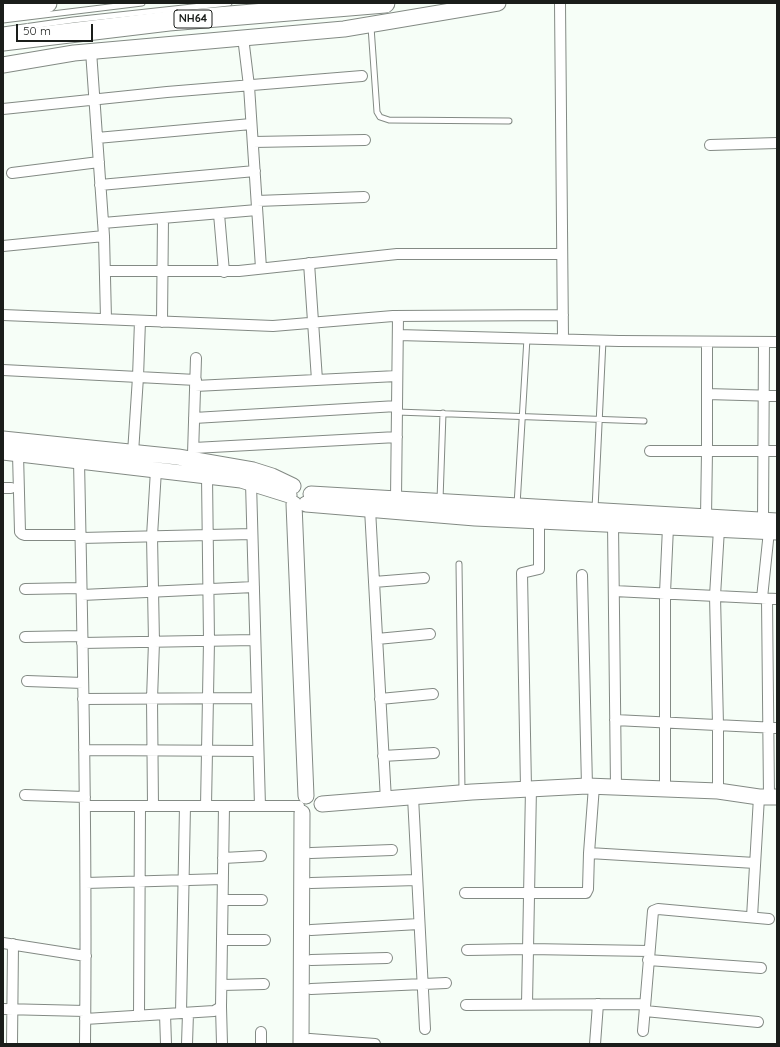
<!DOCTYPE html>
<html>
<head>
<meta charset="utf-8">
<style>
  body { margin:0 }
  #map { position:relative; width:780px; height:1047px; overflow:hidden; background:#f6fef7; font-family:Quicksand,sans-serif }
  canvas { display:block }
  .frame { position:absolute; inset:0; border:4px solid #1a1d1a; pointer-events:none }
  .scale { position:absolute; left:16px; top:24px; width:77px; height:18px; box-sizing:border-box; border:2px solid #1a1d1a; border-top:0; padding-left:5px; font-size:12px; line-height:14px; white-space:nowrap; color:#1a1d1a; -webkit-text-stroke:3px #fff; paint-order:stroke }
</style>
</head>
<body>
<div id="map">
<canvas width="780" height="1047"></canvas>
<div class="frame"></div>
<div class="scale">50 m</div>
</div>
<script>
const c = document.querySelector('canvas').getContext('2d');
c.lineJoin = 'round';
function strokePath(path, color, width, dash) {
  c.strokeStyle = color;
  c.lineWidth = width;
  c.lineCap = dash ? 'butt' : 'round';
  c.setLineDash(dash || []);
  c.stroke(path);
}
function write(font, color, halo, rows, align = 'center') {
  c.font = font + ' Quicksand,sans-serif';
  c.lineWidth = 4;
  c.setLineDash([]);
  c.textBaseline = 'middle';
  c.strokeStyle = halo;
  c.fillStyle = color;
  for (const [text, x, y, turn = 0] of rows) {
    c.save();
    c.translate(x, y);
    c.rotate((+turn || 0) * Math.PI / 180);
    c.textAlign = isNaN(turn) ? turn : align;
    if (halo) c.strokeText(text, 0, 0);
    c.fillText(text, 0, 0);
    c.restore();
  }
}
const lane = new Path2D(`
  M3 20 142 3
  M371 27 377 112 380 117 389 120 509 121
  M3 30 73 20 229 3
  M397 412 644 421
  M440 500 443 413
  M517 505 527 338
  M595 509 603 340
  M459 564 462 791`);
const street = new Path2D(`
  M560 3 563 339
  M243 37 249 86 261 268
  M91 51 104 236 106 319
  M3 109 167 92 362 76
  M97 138 251 124
  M253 142 365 140
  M710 145 777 143
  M12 173 99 162
  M100 185 255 171
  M257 201 364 197
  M219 214 224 272
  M103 223 257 210
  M3 246 104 236
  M309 263 317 380
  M105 271H239L397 254H562
  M3 315 273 326 393 316 563 315
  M162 322 163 218
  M398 335 619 341 777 342
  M3 370 196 380
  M195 386 397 376
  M707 394 777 396
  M194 418 397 406
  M194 448 397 437
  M650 451H777
  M133 453 138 377 140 321
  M18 454 20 532 22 534 25 535H81
  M193 454 196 358
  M79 461C83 655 87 850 85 1044
  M251 483 260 806
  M3 488H11
  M396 499 398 316
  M370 509 386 800
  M706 517 707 451V342
  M763 520 764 342
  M613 524 616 787
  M81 538 252 534
  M582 575 587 786
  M374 582 424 578
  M25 589 81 588
  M614 591 777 599
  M82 595 254 587
  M762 598 769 531
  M767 599 769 797
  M25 637 82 636
  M377 639 430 634
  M82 643 255 640
  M27 681 83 683
  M83 699 257 698
  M380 699 433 694
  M615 720 777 728
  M84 750 258 751
  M383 756 434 753
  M526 788 522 573 539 569V515
  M665 788V593L668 527
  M718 791V725L715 596 719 529
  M25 795 85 797
  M413 797 425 1029
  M85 806H299
  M153 806 152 699 154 642 152 536 156 470
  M206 806 209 641 207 476
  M311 853 392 850
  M589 853 755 863
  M223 858 261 856
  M86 883 223 879
  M311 883 417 880
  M465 893H586L588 889 589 853 594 786
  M223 900H262
  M752 917 759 797
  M311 930 419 924
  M222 940H265
  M3 943 86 956
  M467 950 529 949 649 951
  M311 960 387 958
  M648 960 761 968
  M222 985 264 984
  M311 989 446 983
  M527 1004 531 788
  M466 1005 645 1004
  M221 1007 222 1044
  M3 1009 85 1011
  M645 1011 758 1022
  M181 1013 185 806
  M165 1014 166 1044
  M139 1016 140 806
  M85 1019 214 1011 221 1007 224 806
  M643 1031 653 911 658 909 769 919
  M261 1032V1044
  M310 1039 375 1044
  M12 1044 13 944
  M187 1044 188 1013
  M595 1044 598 1004`);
const secondary = new Path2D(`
  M3 65 74 53 344 29 498 3
  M3 439 178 457 253 470 272 476 293 486
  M3 452 241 480 289 495
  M311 494 777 521
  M294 504 306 796
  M306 504 475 518 777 532
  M322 804 472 792 587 786 718 791 759 797H777
  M301 1044 302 813`);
const highway = new Path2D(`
  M3 9 47 3
  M3 41 169 21 385 3`);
strokePath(lane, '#838a84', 7);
strokePath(street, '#838a84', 12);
strokePath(secondary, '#838a84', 17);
strokePath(highway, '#838a84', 21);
strokePath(lane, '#fff', 5);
strokePath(street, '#fff', 10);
strokePath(secondary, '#fff', 15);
strokePath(highway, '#fff', 19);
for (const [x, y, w] of [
  [193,19,38]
]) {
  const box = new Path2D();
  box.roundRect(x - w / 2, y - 9, w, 18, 3);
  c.fillStyle = '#fff';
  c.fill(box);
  strokePath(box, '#1a1d1a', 1);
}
write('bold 11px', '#1a1d1a', null, [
  ["NH64",193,19]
]);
</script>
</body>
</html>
